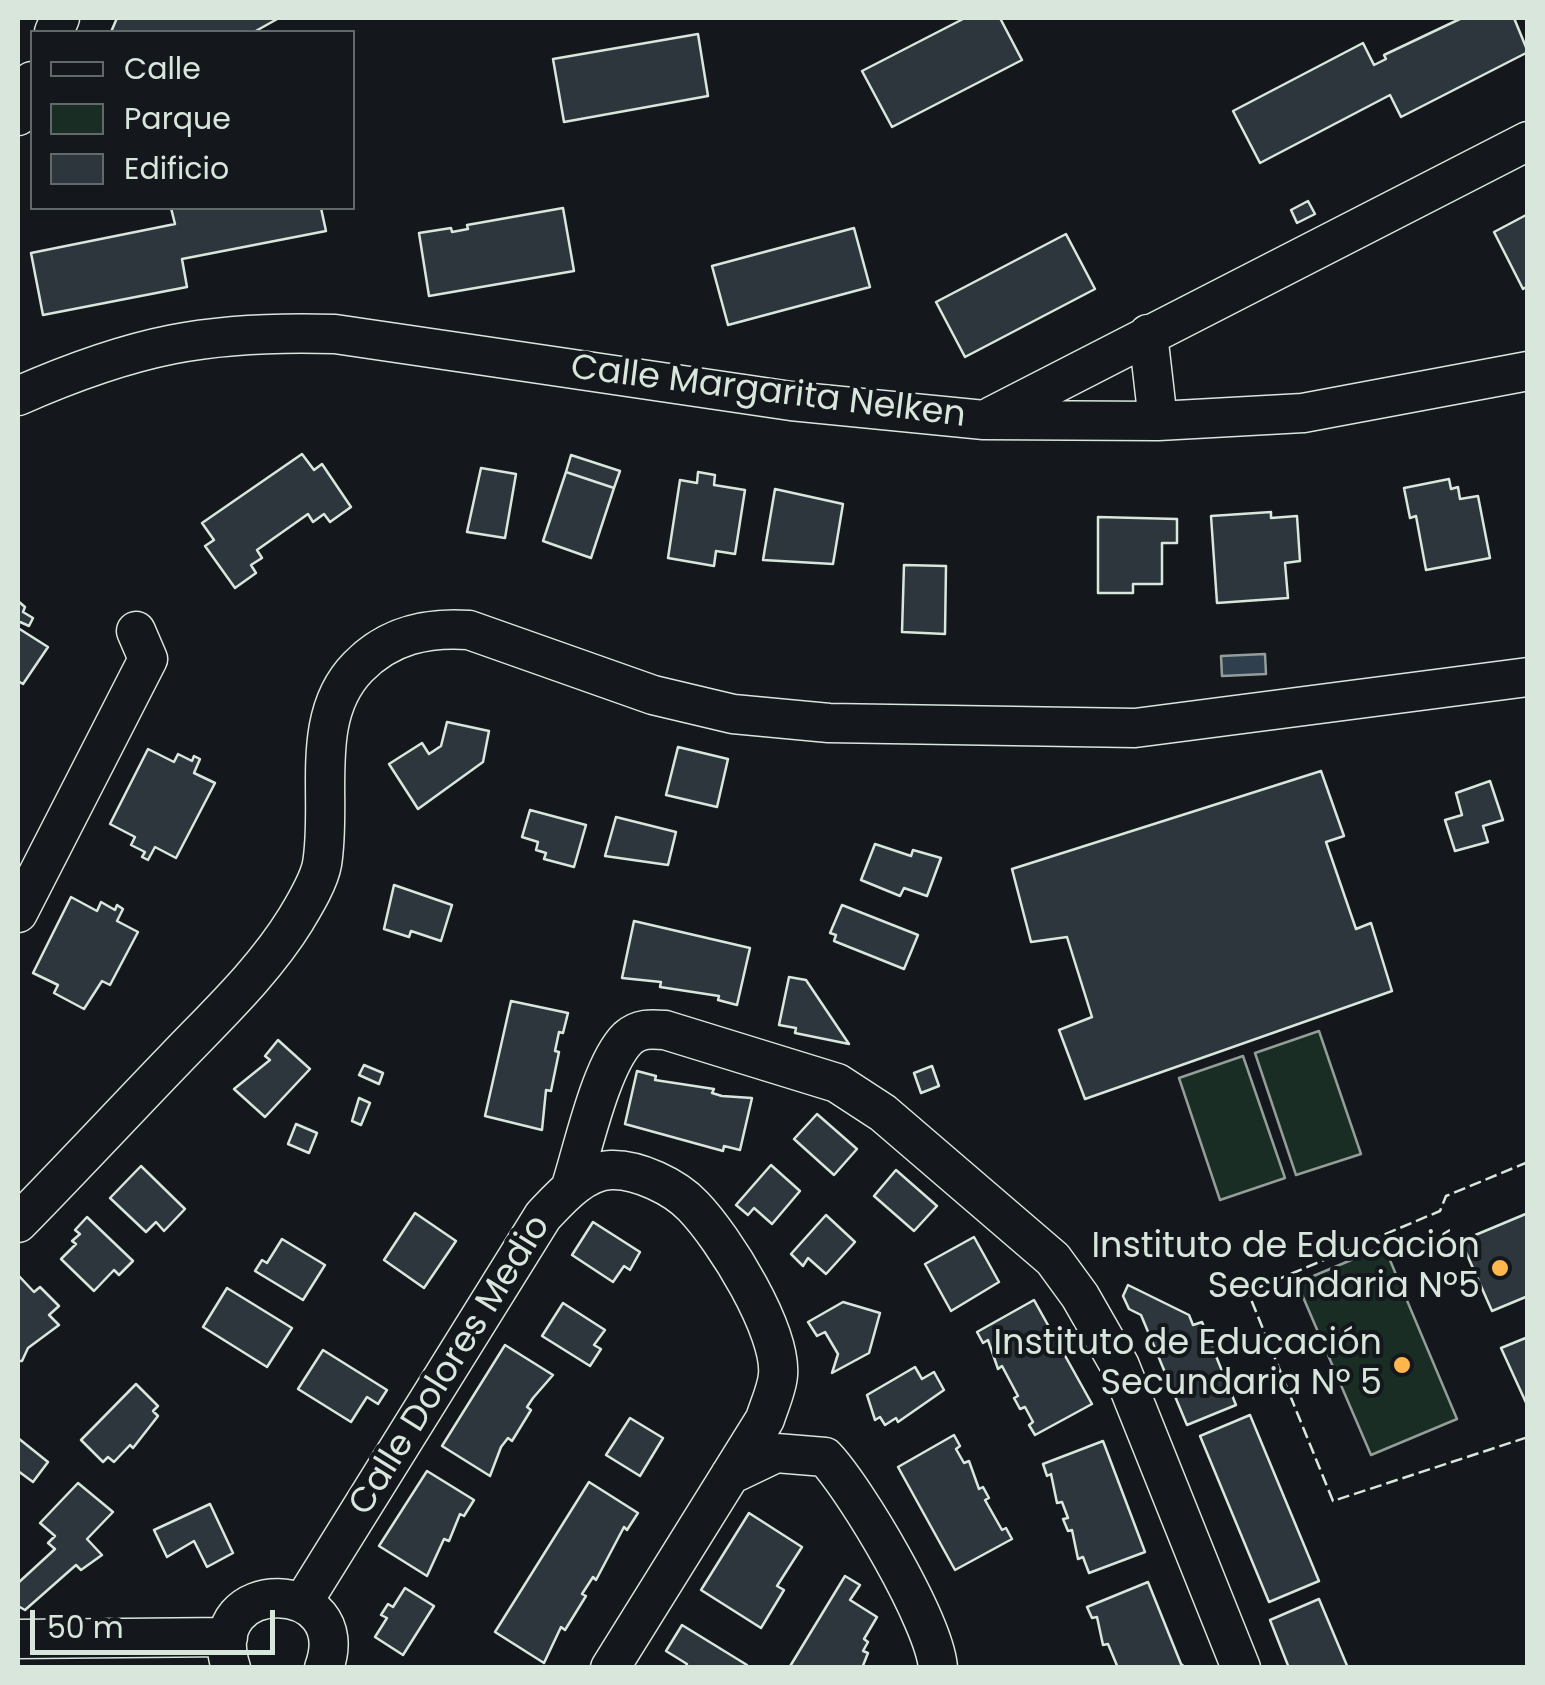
<!DOCTYPE html>
<html>
<head>
<meta charset="utf-8">
<style>
  body { margin:0 }
  #map { position:relative; width:1545px; height:1685px; overflow:hidden; background:#14181c; font-family:Poppins,sans-serif }
  canvas { display:block }
  .frame { position:absolute; inset:0; border:20px solid #d8e6dc; pointer-events:none }
  .legend { position:absolute; left:30px; top:30px; width:325px; height:180px; box-sizing:border-box; background:#14181c; border:2px solid #626a69; margin:0; padding:12px 18px; list-style:none; font-size:30px; color:#d8e6dc }
  .legend li { display:flex; align-items:center; gap:20px; height:50px }
  .legend b { width:50px; border:2px solid #626a69 }
  .scale { position:absolute; left:30px; top:1610px; width:245px; height:45px; box-sizing:border-box; border:5px solid #d8e6dc; border-top:0; padding-left:12px; font-size:30px; line-height:35px; white-space:nowrap; color:#d8e6dc; -webkit-text-stroke:8px #14181c; paint-order:stroke }
</style>
</head>
<body>
<div id="map">
<canvas width="1545" height="1685"></canvas>
<div class="frame"></div>
<ul class="legend">
<li><b style="height:12px;background:#14181c"></b>Calle</li>
<li><b style="height:28px;background:#1a2d24"></b>Parque</li>
<li><b style="height:28px;background:#2c363c"></b>Edificio</li>
</ul>
<div class="scale">50 m</div>
</div>
<script>
const c = document.querySelector('canvas').getContext('2d');
c.lineJoin = 'round';
function fill(path, color) {
  c.fillStyle = color;
  c.fill(path, 'evenodd');
}
function strokePath(path, color, width, dash) {
  c.strokeStyle = color;
  c.lineWidth = width;
  c.lineCap = dash ? 'butt' : 'round';
  c.setLineDash(dash || []);
  c.stroke(path);
}
function write(font, color, halo, rows, align = 'center') {
  c.font = font + ' Poppins,sans-serif';
  c.lineWidth = 8;
  c.setLineDash([]);
  c.textBaseline = 'middle';
  c.strokeStyle = halo;
  c.fillStyle = color;
  for (const [text, x, y, turn = 0] of rows) {
    c.save();
    c.translate(x, y);
    c.rotate((+turn || 0) * Math.PI / 180);
    c.textAlign = isNaN(turn) ? turn : align;
    if (halo) c.strokeText(text, 0, 0);
    c.fillText(text, 0, 0);
    c.restore();
  }
}
const green = new Path2D(`
  M1319 1031 1361 1154 1296 1175 1255 1053Z
  M1243 1056 1285 1178 1220 1200 1179 1078Z
  M1384 1246 1457 1419 1371 1455 1297 1283Z`);
fill(green, '#1a2d24');
strokePath(green, '#939e99', 2.5);
const water = new Path2D(`
  M1265 654 1266 674 1222 676 1221 656Z`);
fill(water, '#2f3f4d');
strokePath(water, '#939e99', 2.5);
const building = new Path2D(`
  M117 18H279L254 32H111Z
  M965 18H1000L1022 60 892 127 862 71Z
  M1514 18 1528 52 1401 117 1390 95 1260 163 1233 111 1363 43 1374 65 1386 59 1384 55 1462 18Z
  M698 34 708 96 564 122 553 59Z
  M1308 201 1315 214 1297 223 1291 210Z
  M171 208H321L326 231 182 259 187 287 43 315 31 253 175 224Z
  M563 208 574 271 429 296 419 233 451 228 452 232 468 229 467 225Z
  M1528 214V286L1523 289 1494 232Z
  M854 228 870 287 728 325 712 266Z
  M1066 234 1095 289 965 357 936 302Z
  M302 454 314 470 322 464 351 507 330 522 324 514 313 522 308 514 257 550 262 558 251 565 256 573 235 588 205 546 214 540 202 523Z
  M571 455 620 471 614 488 566 472Z
  M481 468 516 474 505 538 467 532Z
  M566 472 614 488 591 558 543 541Z
  M698 472 715 475 714 485 745 490 735 554 716 551 714 566 668 558 680 480 697 483Z
  M1449 479 1451 489 1458 487 1460 499 1478 496 1490 558 1426 570 1416 516 1410 518 1404 488Z
  M775 489 843 504 833 564 763 560Z
  M1271 512V518L1297 516 1300 561 1285 563 1288 598 1217 603 1211 516Z
  M1098 517 1177 519V543H1162V584H1133V593H1098Z
  M904 565 946 566 945 634 902 632Z
  M18 601 25 607 23 612 33 618 29 626 18 621Z
  M18 628 48 647 23 684 18 681Z
  M447 722 489 731 483 762 418 809 389 764 422 743 429 754 441 746Z
  M678 747 728 759 717 807 666 795Z
  M148 749 174 762 178 754 192 761 194 756 200 759 194 773 215 783 176 858 155 847 148 860 142 857 145 852 131 845 135 837 110 824Z
  M1321 771 1344 836 1326 842 1356 929 1371 923 1392 991 1085 1099 1059 1030 1092 1017 1067 937 1031 942 1012 869Z
  M1490 781 1503 820 1483 826 1488 842 1455 851 1445 820 1462 815 1456 793Z
  M530 810 586 825 574 867 544 859 546 853 536 850 538 842 522 837Z
  M616 817 676 832 668 865 605 856Z
  M875 844 911 856 913 850 941 858 927 896 904 888 900 896 861 880Z
  M394 885 452 905 441 941 411 931 409 937 384 929Z
  M71 897 97 911 101 902 115 910 117 905 123 909 117 921 138 932 110 985 102 981 84 1009 54 993 58 985 33 973Z
  M842 905 918 935 904 969 834 941 836 935 830 933Z
  M634 921 750 948 737 1005 718 1000 719 996 660 987 661 982 622 978Z
  M789 977 806 980 849 1044 795 1033 796 1028 779 1025Z
  M511 1001 568 1013 563 1033 559 1032 555 1051 559 1052 551 1091 546 1090 542 1130 485 1116Z
  M278 1040 310 1069 265 1117 234 1089 270 1060 265 1056Z
  M364 1065 383 1073 379 1084 359 1075Z
  M932 1066 939 1086 921 1093 914 1073Z
  M637 1071 656 1076 655 1080 714 1089 712 1093 722 1096 752 1098 740 1150 724 1146 723 1151 625 1124Z
  M359 1098 370 1103 361 1125 352 1121Z
  M817 1114 857 1149 834 1175 794 1139Z
  M296 1124 317 1133 309 1153 288 1144Z
  M771 1165 800 1191 772 1224 754 1208 748 1215 736 1205Z
  M141 1166 185 1209 164 1231 156 1222 146 1232 110 1198Z
  M896 1170 937 1206 914 1231 874 1196Z
  M415 1213 456 1241 424 1288 384 1260Z
  M1528 1213V1296L1492 1311 1461 1241Z
  M826 1215 855 1242 826 1274 808 1258 803 1266 791 1254Z
  M87 1217 133 1261 119 1275 114 1270 94 1291 61 1259 76 1244 72 1241 80 1234 75 1230Z
  M593 1222 640 1252 630 1270 624 1266 613 1282 572 1255Z
  M974 1237 999 1282 951 1311 925 1264Z
  M282 1239 325 1265 303 1300 255 1271 262 1260 267 1263Z
  M18 1275 34 1292 40 1287 59 1306 49 1315 59 1325 28 1348 22 1361H18Z
  M1128 1285 1189 1315 1193 1325 1202 1322 1236 1405 1187 1425 1141 1315 1129 1309 1123 1296Z
  M227 1288 292 1328 267 1367 203 1327Z
  M1034 1300 1092 1404 1035 1435 1029 1425 1033 1422 1025 1407 1020 1409 1014 1398 1018 1396 1002 1366 998 1369 988 1340 983 1343 977 1332Z
  M843 1302 880 1313 869 1353 832 1373 838 1354 825 1332 817 1336 808 1322Z
  M563 1303 605 1330 594 1345 601 1349 590 1366 542 1336Z
  M1528 1337V1407L1501 1348Z
  M505 1345 553 1375 533 1398 527 1407 531 1410 512 1441 508 1438 501 1447 490 1476 442 1446Z
  M323 1350 387 1390 378 1404 367 1397 351 1422 298 1389Z
  M915 1367 922 1379 934 1372 944 1390 898 1422 896 1418 885 1425 880 1417 875 1420 867 1395Z
  M136 1384 158 1406 153 1411 158 1416 133 1448 130 1445 114 1462 108 1457 103 1462 81 1440Z
  M1250 1415 1319 1581 1269 1602 1200 1436Z
  M630 1418 663 1438 640 1476 606 1455Z
  M954 1435 960 1446 956 1449 964 1463 969 1461 979 1489 983 1487 989 1498 985 1500 1002 1530 1006 1528 1012 1539 955 1570 898 1467Z
  M18 1438 48 1462 33 1482 18 1471Z
  M1103 1441 1145 1552 1089 1573 1083 1557 1078 1559 1072 1530 1068 1531 1063 1519 1068 1518 1062 1502 1057 1503 1051 1474 1047 1476 1043 1464Z
  M427 1471 474 1500 464 1516 460 1514 449 1541 444 1539 427 1576 379 1546Z
  M589 1482 638 1513 627 1530 624 1527 596 1580 593 1577 582 1594 586 1596 565 1630 561 1627 544 1663 495 1632Z
  M78 1483 113 1512 87 1539 102 1555 81 1570 76 1565 25 1610 18 1606V1583L55 1549 48 1543 55 1536 40 1523Z
  M210 1504 233 1553 207 1567 194 1541 167 1557 154 1530Z
  M749 1513 802 1547 777 1586 784 1590 761 1628 701 1590Z
  M845 1576 860 1585 850 1600 877 1617 864 1639 868 1642 863 1651 868 1653 862 1668H789Z
  M1148 1582 1181 1664 1186 1668H1118L1108 1644 1103 1645 1097 1617 1092 1618 1087 1607Z
  M405 1588 434 1606 403 1655 375 1637 387 1618 381 1615 388 1604 393 1607Z
  M1319 1599 1348 1668H1289L1270 1620Z
  M682 1625 747 1665 745 1668H685L687 1664 666 1651Z`);
fill(building, '#2c363c');
strokePath(building, '#d8e6dc', 2.5);
const minor = new Path2D(`
  M54 32 60 18
  M18 116 32 81
  M1148 334 1158 421
  M18 396C134 345 208 330 335 334L791 401 984 420 1158 421 1303 413 1528 371
  M992 416 1528 141
  M18 913 148 659 136 631
  M571 1186C583 1149 601 1064 628 1038 639 1028 651 1029 665 1030L837 1083 883 1113 1053 1259 1080 1296 1120 1366 1241 1668
  M18 1223C71 1169 123 1113 176 1058 218 1014 264 971 296 919 305 904 319 881 322 864 333 799 308 718 358 667 389 635 427 627 469 630L653 695 733 714 829 723 1135 728 1528 677
  M730 1475 776 1453 825 1457C857 1491 935 1623 938 1668
  M303 1602 543 1216C560 1198 583 1171 611 1170 638 1169 675 1187 693 1206 724 1238 782 1331 778 1375 777 1389 769 1406 765 1419L610 1668
  M18 1639 228 1637
  M231 1668C200 1573 357 1577 324 1668`);
strokePath(minor, '#d8e6dc', 41);
strokePath(minor, '#14181c', 38);
strokePath(new Path2D(`
  M1528 1162 1446 1196 1440 1211 1248 1292 1333 1501 1528 1437`), '#d8e6dc', 2.5, [12, 5]);
for (const [x, y, r, color] of [
  [1500,1268,10,"#ffb74d"],
  [1402,1365,10,"#ffb74d"]
]) {
  const dot = new Path2D();
  dot.arc(x, y, r, 0, 2 * Math.PI);
  c.fillStyle = color;
  c.fill(dot);
  strokePath(dot, '#14181c', 4);
}
write('35px', '#d8e6dc', '#14181c', [
  ["Calle Margarita Nelken",768,393,7],
  ["Calle Dolores Medio",451,1366,-58]
]);
write('35px', '#d8e6dc', '#14181c', [
  ["Instituto de Educación",1480,1248],
  ["Secundaria Nº5",1480,1288],
  ["Instituto de Educación",1382,1345],
  ["Secundaria Nº 5",1382,1385]
], 'right');
</script>
</body>
</html>
